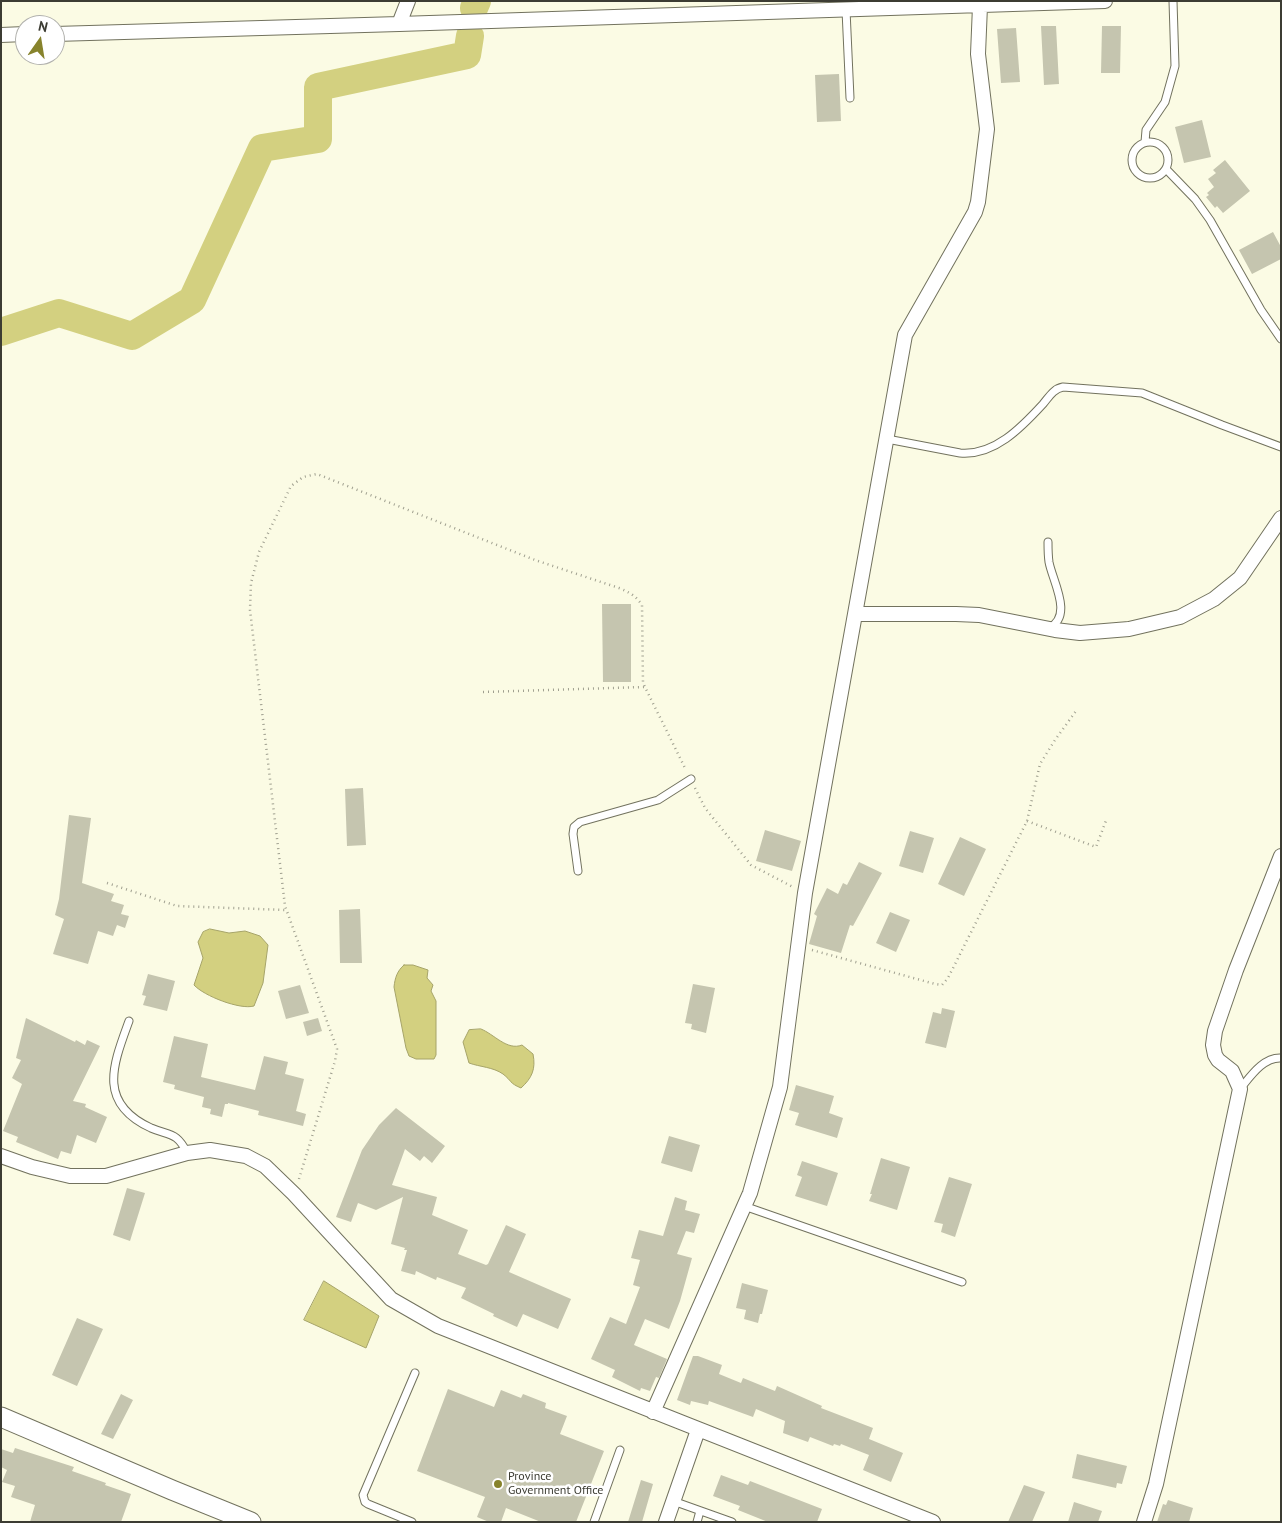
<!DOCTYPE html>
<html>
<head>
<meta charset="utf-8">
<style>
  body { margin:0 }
  #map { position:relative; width:1282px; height:1523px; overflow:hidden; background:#fbfbe4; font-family:"PT Sans",sans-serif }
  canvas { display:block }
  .frame { position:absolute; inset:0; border:2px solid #3c3c33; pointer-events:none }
  .north { position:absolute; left:15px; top:15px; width:50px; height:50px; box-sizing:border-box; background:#fff; border:1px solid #b1b1ad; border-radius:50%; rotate:13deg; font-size:14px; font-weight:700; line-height:20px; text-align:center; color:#3c3c33 }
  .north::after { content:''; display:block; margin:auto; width:18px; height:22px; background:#87832c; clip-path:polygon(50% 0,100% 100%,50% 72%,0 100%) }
</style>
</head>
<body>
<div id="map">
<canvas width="1282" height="1523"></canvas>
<div class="frame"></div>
<div class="north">N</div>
</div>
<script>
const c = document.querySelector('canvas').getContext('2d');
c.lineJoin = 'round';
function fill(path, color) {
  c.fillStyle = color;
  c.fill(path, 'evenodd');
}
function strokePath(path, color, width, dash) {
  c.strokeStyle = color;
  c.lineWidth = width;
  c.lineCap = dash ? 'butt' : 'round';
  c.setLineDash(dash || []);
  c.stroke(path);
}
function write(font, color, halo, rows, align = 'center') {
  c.font = font + ' "PT Sans",sans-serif';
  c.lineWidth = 5;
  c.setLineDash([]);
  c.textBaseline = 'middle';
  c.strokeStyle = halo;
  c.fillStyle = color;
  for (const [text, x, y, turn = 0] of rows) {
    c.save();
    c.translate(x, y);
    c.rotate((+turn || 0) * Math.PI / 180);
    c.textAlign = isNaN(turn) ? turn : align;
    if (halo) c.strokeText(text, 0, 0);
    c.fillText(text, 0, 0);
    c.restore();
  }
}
const water = new Path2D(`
  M210 929 229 933 245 931 260 936 268 945 263 983 254 1006C240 1010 204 996 194 985L203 958 198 942 203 932Z
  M404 965H413L428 970 427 978 433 985 431 991 436 1001V1055L434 1059H416L409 1056 406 1048 394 987C395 978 397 971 404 965Z
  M481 1029C494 1034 507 1051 522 1045L533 1054C536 1069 532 1078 521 1088 509 1083 512 1081 503 1074 493 1067 480 1067 469 1063L463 1042 469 1030Z
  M324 1281 379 1316 366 1348 304 1320Z`);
fill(water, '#d3d080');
strokePath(water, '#a6a469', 1);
strokePath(new Path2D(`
  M474 8 477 1
  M1 332 59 313 132 336 192 300 262 148 318 139V87L467 55 470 36`), '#d3d080', 28);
fill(new Path2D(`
  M1041 26H1056L1059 84 1044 85Z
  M1102 26H1121L1120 73H1101Z
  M1016 28 1020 82 1001 83 997 29Z
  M839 74 841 121 817 122 815 75Z
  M1202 120 1211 157 1184 163 1175 127Z
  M1225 160 1250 191 1223 213 1217 206 1215 208 1206 197 1209 195 1207 193 1214 187 1208 179 1216 173 1213 170Z
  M1273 232 1281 247V259L1252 274 1239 250Z
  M602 604H631V682H603Z
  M363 788 366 845 347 846 345 789Z
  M69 815 91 818 82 883 114 894 111 901 124 905 121 914 129 916 125 928 117 925 113 936 98 931 88 964 53 954 64 919 55 915 59 899Z
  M765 830 801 841 792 871 756 861Z
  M910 831 934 838 923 873 899 866Z
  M960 837 986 849 964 896 938 884Z
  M859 862 882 873 853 926 850 925 841 953 809 944 817 916 814 914 827 888 838 894 843 883 847 885Z
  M360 909 362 963H340L339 910Z
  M890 912 910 920 896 952 876 943Z
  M148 974 175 981 167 1011 143 1005 146 996 142 995Z
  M693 984 715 988 706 1033 691 1029 692 1024 685 1023Z
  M300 985 309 1013 286 1019 278 991Z
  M942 1008 955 1011 946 1048 925 1043 933 1012 941 1014Z
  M26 1018 75 1042 76 1040 85 1045 87 1040 100 1046 73 1101 86 1104 85 1107 107 1117 96 1143 77 1135 71 1154 61 1151 58 1159 16 1142 18 1137 3 1131 22 1084 12 1078 21 1060 16 1058Z
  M318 1018 322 1031 307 1036 303 1022Z
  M174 1036 208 1044 201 1077 255 1090 264 1056 288 1062 285 1074 304 1079 296 1111 306 1114 303 1126 258 1115 259 1111 228 1103V1104H225L222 1117 210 1114 211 1109 202 1107 204 1097 174 1089 175 1085 163 1082Z
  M796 1085 834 1096 829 1113 843 1118 837 1138 795 1125 799 1113 789 1110Z
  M396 1108 445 1146 432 1163 424 1156 420 1161 405 1149 392 1185 437 1197 432 1215 468 1230 458 1254 486 1265 488 1264 506 1225 526 1234 509 1272 571 1299 558 1329 523 1314 517 1327 493 1316 494 1314 461 1298 466 1288 437 1277 436 1280 416 1271 415 1275 401 1271 407 1250H404L405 1248 391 1244 403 1197 376 1210 358 1203 351 1222 336 1217 362 1150 379 1125Z
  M669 1136 700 1145 692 1172 661 1163Z
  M881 1158 910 1167 897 1210 869 1201 872 1194H870Z
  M802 1161 838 1173 827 1206 795 1196 802 1177 797 1175Z
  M949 1177 972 1184 955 1237 941 1232 943 1224 934 1222Z
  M127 1188 145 1193 130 1241 113 1235Z
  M675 1197 687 1201 685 1210 700 1214 694 1233 686 1231 677 1254 692 1258 680 1301 669 1329 645 1319 634 1345 667 1359 659 1378 656 1377 650 1391 641 1388 640 1391 612 1377 615 1370 591 1359 610 1317 626 1324 640 1287 633 1285 640 1260 631 1258 639 1230 663 1236Z
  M742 1283 768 1290 762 1314H760L758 1323 744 1319 746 1310 736 1308Z
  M77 1318 103 1329 77 1386 52 1375Z
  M693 1356H698L722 1365 719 1374 741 1383 743 1378 775 1391 777 1386 822 1406 821 1408 873 1428 869 1439 903 1453 891 1482 863 1470 869 1455 841 1444 840 1446 834 1444 833 1446 810 1437 808 1442 783 1433 785 1421 756 1409 753 1417 709 1401 708 1405 691 1401 690 1405 677 1400Z
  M448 1389 494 1407 501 1390 521 1398 523 1394 546 1403 545 1408 567 1416 560 1434 604 1451 576 1522H541L506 1508 501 1522H489L477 1517 485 1497 417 1471Z
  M121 1394 133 1400 113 1439 101 1434Z
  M15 1448 74 1467 72 1471 106 1483 105 1485 131 1494 121 1522H30L35 1505 11 1497 15 1486 2 1482 7 1470 1 1467V1449L13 1453Z
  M1077 1454 1127 1466 1122 1484 1117 1483 1116 1488 1072 1478Z
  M721 1475 748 1485 750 1481 822 1509 817 1522H768L738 1510 740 1506 713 1496Z
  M641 1480 653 1484 642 1522H628Z
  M1024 1485 1045 1492 1032 1522H1008Z
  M1168 1500 1193 1508 1189 1522H1157L1163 1504 1166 1505Z
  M1074 1502 1102 1511 1098 1522H1068Z`), '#c5c5af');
const lane = new Path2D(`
  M846 10 850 98
  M1132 160a18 18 0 1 1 36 0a18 18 0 1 1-36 0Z
  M1145 142 1146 130 1165 102 1175 66 1173 1
  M1166 169 1195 199 1210 220 1261 310 1281 339
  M887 439 960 453C994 456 1021 428 1043 404 1049 397 1053 389 1063 387L1142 393 1222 425 1281 447
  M1048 542C1048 549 1048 555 1049 562 1052 580 1074 616 1049 628
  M578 871 573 834 574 827 580 822 658 800 691 779
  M129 1021C113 1065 97 1103 151 1128 170 1136 177 1132 187 1153
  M1240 1089C1250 1077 1263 1057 1281 1058
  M744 1206 962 1282
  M673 1501 732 1522
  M412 1522 368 1504 365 1502 363 1495 415 1373
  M594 1522 620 1450
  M697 1522 700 1511`);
const street = new Path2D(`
  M399 24 408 1
  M55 34 399 24 1105 1
  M1 35 25 34
  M855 614H956L979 615 1055 630 1080 633 1129 629 1180 617 1214 599 1240 578 1281 518
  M1 1156 32 1167 70 1176H106L187 1153 210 1150 246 1156 265 1166 294 1194 391 1299 438 1326 933 1522
  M653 1412 750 1193 780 1087 805 893 905 335 975 212 978 202 987 129 978 54 980 6
  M666 1522 698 1430
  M1144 1522 1156 1484 1240 1089 1232 1071 1218 1060 1215 1055 1213 1045 1215 1031 1236 970 1281 856`);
const secondary = new Path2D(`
  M1 1417 172 1490 251 1522`);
strokePath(lane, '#72725e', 9);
strokePath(street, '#72725e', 16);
strokePath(secondary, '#72725e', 21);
strokePath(new Path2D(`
  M483 692 644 687
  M695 788 705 808 751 865 793 887
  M1027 821 1096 847 1107 818
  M107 883 177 906 286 910
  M812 950 935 984 942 985 948 978 1027 821 1040 764 1055 740 1076 711
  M299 1179 335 1061 337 1049 285 906 250 610 251 583 259 552 291 486 303 477 317 474 535 560 619 588C629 592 636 596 642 605L643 683 686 770`), '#9f9f8f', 2.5, [1, 4]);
strokePath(lane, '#fff', 7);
strokePath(street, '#fff', 14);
strokePath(secondary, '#fff', 19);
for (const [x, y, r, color] of [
  [498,1484,5,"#87832c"]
]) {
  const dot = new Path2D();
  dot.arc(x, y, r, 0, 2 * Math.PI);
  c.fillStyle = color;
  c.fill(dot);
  strokePath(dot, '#fff', 2);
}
write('12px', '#3c3c33', '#fff', [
  ["Province",508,1477],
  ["Government Office",508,1491]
], 'left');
</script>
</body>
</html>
